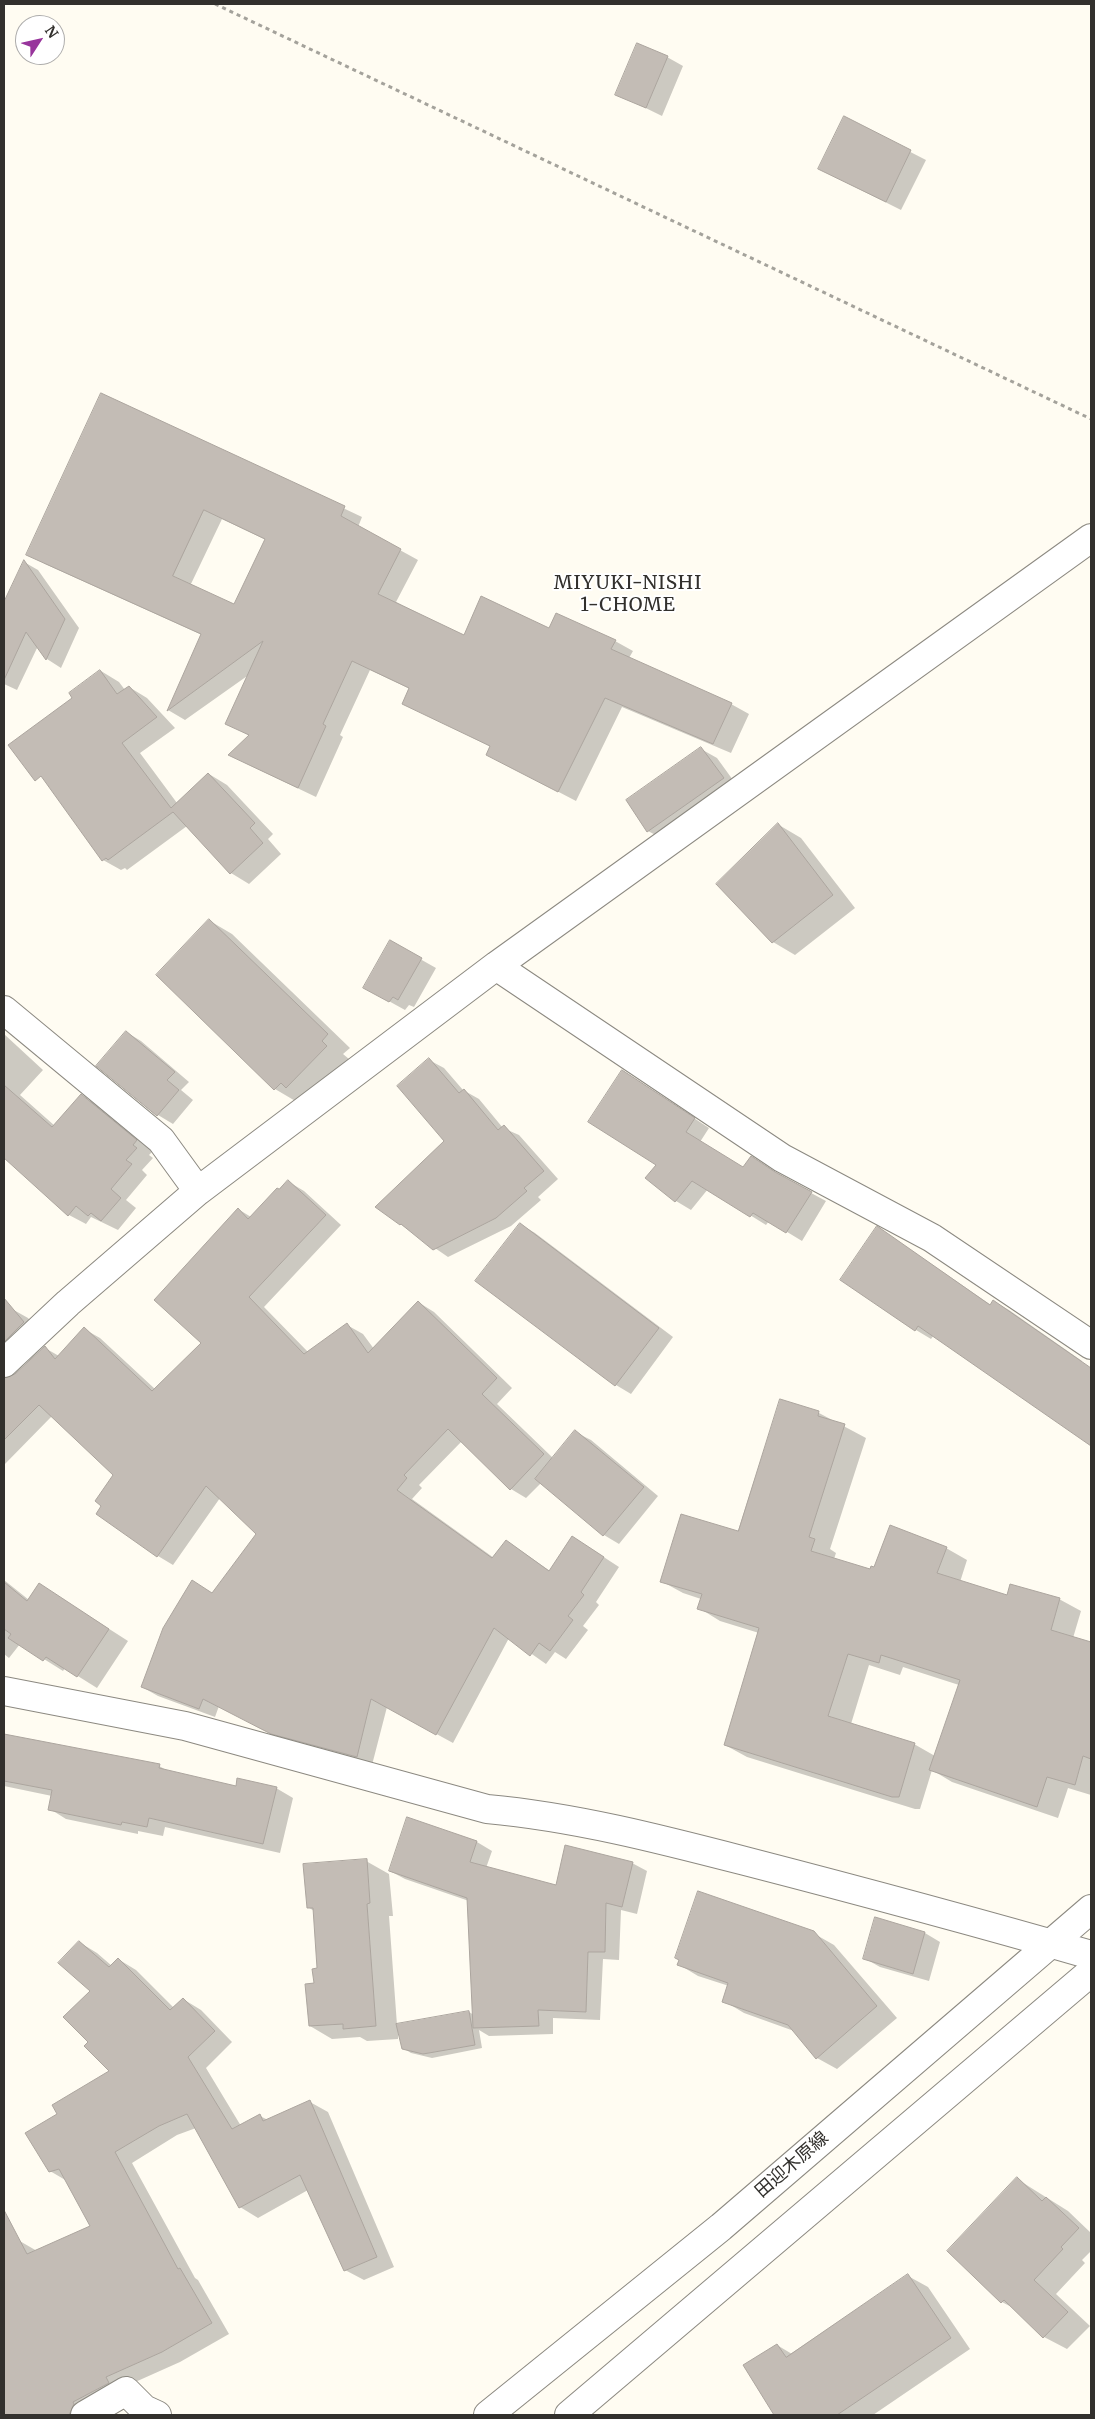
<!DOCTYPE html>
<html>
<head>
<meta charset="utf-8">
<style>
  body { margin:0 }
  #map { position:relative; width:1095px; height:2419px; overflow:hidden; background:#fffcf2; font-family:Merriweather,serif }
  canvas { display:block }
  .frame { position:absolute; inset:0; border:5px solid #32302d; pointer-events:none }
  .north { position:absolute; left:15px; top:15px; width:50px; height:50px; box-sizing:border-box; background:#fff; border:1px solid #adacab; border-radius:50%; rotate:55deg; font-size:14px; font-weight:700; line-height:20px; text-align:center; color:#32302d }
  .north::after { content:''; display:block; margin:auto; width:18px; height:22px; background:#98359c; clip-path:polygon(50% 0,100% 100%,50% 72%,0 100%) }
</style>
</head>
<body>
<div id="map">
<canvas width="1095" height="2419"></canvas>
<div class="frame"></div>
<div class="north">N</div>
</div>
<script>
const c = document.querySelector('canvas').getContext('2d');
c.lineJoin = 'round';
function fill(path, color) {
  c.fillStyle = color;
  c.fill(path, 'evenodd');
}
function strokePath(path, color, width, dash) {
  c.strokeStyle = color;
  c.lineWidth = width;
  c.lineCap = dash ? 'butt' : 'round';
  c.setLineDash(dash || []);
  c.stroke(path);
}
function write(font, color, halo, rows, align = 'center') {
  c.font = font + ' Merriweather,"Noto Sans JP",serif';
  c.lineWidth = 4;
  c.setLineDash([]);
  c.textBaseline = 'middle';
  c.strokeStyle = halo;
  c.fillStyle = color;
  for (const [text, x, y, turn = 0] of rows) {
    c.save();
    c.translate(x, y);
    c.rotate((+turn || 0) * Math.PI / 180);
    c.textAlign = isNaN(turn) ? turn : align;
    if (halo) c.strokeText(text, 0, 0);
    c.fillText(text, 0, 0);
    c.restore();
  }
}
fill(new Path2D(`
  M667 57 683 66 662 116 617 94Z
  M844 118 926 160 901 210 835 177Z
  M102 394 362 517 358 527 418 560 396 602 465 637 550 629 615 641 633 651 629 658 731 704 749 714 731 753 622 707 576 801 505 764 491 747 404 703 410 689 370 670 340 735 343 737 316 797 247 764 230 754 250 736 226 723 250 674 185 720 168 710 202 635 45 564 28 554ZM222 519 266 540 234 606 190 586Z
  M24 562 38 570 79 628 61 668 47 659 38 646 17 690 4 684V606Z
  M101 671 119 682 125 690 129 687 147 698 175 728 140 753 177 803 209 774 227 785 273 834 268 839 281 854 249 884 231 873 187 826 127 870 125 868 121 870 103 860 74 698Z
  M701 749 717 758 738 787 663 839 648 831Z
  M779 825 801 838 855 908 795 955 773 942Z
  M210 921 232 934 350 1048 343 1054 349 1059 309 1100 297 1102 275 1089Z
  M390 942 436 968 414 1007 409 1005 405 1010 365 988Z
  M126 1032 141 1041 189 1082 181 1090 193 1100 173 1124 158 1115 98 1066Z
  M4 1034 43 1070 20 1095 55 1126 81 1096 98 1105 153 1151 149 1155 153 1158 142 1170 147 1175 126 1200 136 1208 118 1230 91 1217 86 1224 69 1215 4 1157Z
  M429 1060 444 1068 463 1090 479 1099 503 1128 519 1135 558 1179 538 1197 541 1200 511 1226 448 1257 400 1224 446 1141Z
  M623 1071 709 1128 700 1142 744 1169 785 1179 826 1201 802 1241 769 1221 766 1225 708 1189 691 1210 676 1201 647 1178 657 1165Z
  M289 1182 304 1191 341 1225 264 1307 308 1352 347 1325 363 1334 374 1349 418 1302 434 1312 512 1388 497 1404 553 1458 575 1432 591 1440 658 1496 619 1544 604 1535 541 1483 526 1498 511 1489 462 1441 419 1485 422 1488 412 1499 494 1558 507 1541 550 1571 573 1537 619 1567 596 1602 599 1605 583 1626 588 1630 566 1659 555 1652 546 1664 509 1638 453 1743 387 1707 372 1765 289 1742 219 1706 215 1717 158 1696 142 1687 258 1534 220 1498 173 1565 158 1556 103 1506 115 1475 52 1416 4 1465V1316L12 1309 28 1318 39 1332 4 1376 6 1379 15 1376 45 1348 59 1356 84 1329 100 1338 155 1389 203 1343 238 1209 251 1217Z
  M520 1224 535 1233 673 1337 631 1394 616 1385Z
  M892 1237 991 1305 993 1301 1009 1310 1082 1361 1074 1373 1091 1383V1443L934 1335 931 1339 916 1330 842 1279Z
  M819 1413 866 1438 830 1549 836 1553 834 1559 871 1570 946 1548 967 1560 960 1582 1008 1597 1059 1599 1081 1611 1073 1638 1091 1643V1795L1068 1788 1058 1818 952 1782 932 1770 920 1809H915L747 1757 725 1745 759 1633 720 1621 699 1608 701 1599 683 1593 661 1581 738 1533ZM869 1665 900 1675 903 1667 959 1685 935 1756 914 1744 851 1724Z
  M4 1580 29 1600 39 1584 128 1641 97 1688 65 1668 63 1671 20 1644 9 1658 4 1654Z
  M4 1735 159 1766 172 1773 237 1788H276L293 1798 280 1853 165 1827 163 1836 138 1831V1834L66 1819 50 1809 52 1796 4 1786Z
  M408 1819 477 1842 492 1851 486 1868 557 1886 632 1863 647 1871 637 1914 621 1910 619 1960 603 1959 600 2020 553 2018V2034L489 2036 479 2030 482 2048 432 2058 411 2053 403 2048 398 2029V2039L367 2041 360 2037 332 2039 310 2026 319 1969 314 1911 308 1907 366 1861 389 1874 393 1916H389L397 2025 469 2012 474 2015 469 1901 405 1879 390 1871Z
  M876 1919 925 1933 940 1942 929 1981 880 1967 864 1958Z
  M813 1933 834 1945 897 2018 837 2069 817 2058 794 2031 744 2013 724 2001 729 1986 698 1976 678 1964Z
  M79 1942 97 1953 112 1966 118 1959 136 1970 174 2008 183 1999 201 2010 232 2042 206 2068 241 2126 260 2116 268 2120 310 2102 328 2112 394 2267 364 2280 345 2270 308 2190 258 2218 240 2207 196 2128 177 2135 132 2163 195 2278 198 2280 229 2334 180 2362 124 2387 87 2415H4V2241L7 2243 18 2240 37 2251 92 2227 67 2181 50 2171 59 2114 111 2071 90 2042 91 1991Z
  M1017 2179 1068 2211 1091 2233V2251L1082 2260 1085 2263 1056 2294 1090 2326 1067 2349 1044 2337 1015 2309 1002 2302Z
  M908 2276 928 2287 970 2349 873 2415H775L745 2365 777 2345 792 2354Z`), '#0003');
const building = new Path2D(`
  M637 43 668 56 646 108 615 95Z
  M844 116 911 150 886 202 818 169Z
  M101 393 345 506 341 516 401 549 378 594 464 635 481 596 549 628 556 613 616 640 611 649 732 703 713 744 605 698 558 792 486 755 490 746 402 704 409 688 352 661 323 724 326 726 298 788 228 755 249 735 225 724 263 641 167 711 201 634 26 555ZM204 510 265 539 234 604 173 576Z
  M24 560 65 619 46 660 26 632 4 680V602Z
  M100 670 117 694 129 686 157 717 122 743 171 808 208 773 255 823 250 828 263 843 230 874 173 812 108 860 106 858 102 861 41 776 35 781 8 745 72 698 69 693Z
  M701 747 724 778 647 832 626 800Z
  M778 823 833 895 772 943 716 884Z
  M209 919 328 1034 322 1041 327 1046 286 1088 281 1083 274 1090 156 975Z
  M390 940 422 958 398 1000 393 997 389 1002 363 988Z
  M126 1031 175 1072 167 1080 179 1090 157 1116 96 1066Z
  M429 1058 459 1093 464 1089 498 1130 504 1125 544 1171 524 1188 527 1191 496 1218 433 1250 401 1224 400 1225 375 1207 444 1141 397 1086Z
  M622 1070 695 1118 686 1132 743 1167 751 1156 775 1172 812 1192 786 1233 753 1213 750 1217 692 1181 675 1202 645 1178 656 1165 588 1122Z
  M4 1085 52 1127 81 1094 137 1140 133 1145 137 1148 126 1160 132 1164 111 1189 121 1198 101 1221 91 1213 88 1216 76 1206 68 1216 4 1158Z
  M288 1180 326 1215 249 1297 304 1354 347 1323 368 1353 418 1301 497 1378 482 1394 544 1454 510 1490 448 1429 404 1475 407 1478 397 1490 492 1558 506 1540 549 1571 572 1536 604 1557 581 1592 584 1595 568 1616 573 1620 550 1651 539 1643 530 1656 494 1628 436 1735 371 1699 357 1757 271 1734 203 1699 199 1709 141 1687 163 1628 192 1580 212 1593 256 1534 206 1486 157 1557 96 1514 101 1506 95 1501 113 1475 39 1405 4 1440V1378L15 1374 45 1346 55 1359 84 1327 152 1391 201 1343 154 1300 238 1208 248 1219 277 1188 279 1189Z
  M520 1223 659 1328 615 1386 475 1281Z
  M877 1226 990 1305 993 1300 1091 1368V1446L918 1326 915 1331 840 1280Z
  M4 1298 24 1322 4 1342Z
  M780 1399 819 1411 818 1416 845 1424 809 1537 815 1539 811 1551 870 1569 871 1566 874 1567 890 1525 947 1547 937 1573 1007 1595 1010 1584 1060 1598 1051 1630 1091 1642V1759L1083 1756 1075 1785 1047 1777 1037 1807 929 1770 960 1680 881 1655 879 1663 848 1654 828 1716 915 1743 899 1797H892L724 1745 759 1628 697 1609 702 1594 660 1582 681 1514 738 1531Z
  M575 1430 644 1487 603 1536 535 1479Z
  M4 1582 27 1601 39 1583 109 1629 77 1677 46 1657 43 1661 8 1638 11 1634 4 1629Z
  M4 1734 160 1764 159 1768 236 1786 237 1778 277 1787 263 1844 149 1818 147 1827 122 1822 121 1825 48 1810 52 1790 4 1781Z
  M407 1817 477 1841 470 1862 556 1885 565 1845 633 1862 622 1907 606 1903 605 1952H588L586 2012 538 2010 539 2026 473 2028 467 1898 389 1871Z
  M367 1859 370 1903 367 1904 376 2026 343 2029V2024L309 2026 305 1984 314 1983 312 1969 317 1968 313 1908H307L303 1864Z
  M698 1891 814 1931 877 2006 816 2059 788 2025 722 2002 728 1983 677 1965 679 1960 675 1958Z
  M875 1917 925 1932 913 1974 863 1959Z
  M79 1941 109 1967 118 1958 170 2010 183 1998 215 2031 188 2057 232 2129 260 2114 263 2121 310 2100 377 2257 344 2271 300 2175 239 2208 187 2114 159 2126 115 2152 178 2269 180 2268 212 2323 162 2352 106 2377 109 2383 73 2402 74 2404 69 2415H4V2210L27 2254 90 2226 59 2169 49 2172 25 2133 57 2114 52 2105 109 2071 84 2046 88 2042 63 2017 90 1991 58 1963Z
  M469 2011 475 2045 423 2054 402 2049 396 2024Z
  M1017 2177 1042 2201 1046 2197 1079 2228 1061 2247 1063 2249 1034 2280 1068 2312 1043 2338 1004 2300 1001 2303 947 2251Z
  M908 2274 951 2338 837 2415H774L743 2365 777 2344 786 2357Z`);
fill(building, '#c3bcb5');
strokePath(building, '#aca59e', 1);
const street = new Path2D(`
  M496 966 782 1158 932 1238 1091 1345
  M4 1010 161 1140 198 1191
  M4 1363 68 1303 198 1191 496 966 1091 538
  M4 1691 185 1726 487 1809C575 1817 660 1839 745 1861 861 1891 976 1922 1091 1955
  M85 2415 126 2391 144 2409 157 2415`);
const secondary = new Path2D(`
  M488 2415 721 2227 1091 1909
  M569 2415 1091 1972`);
strokePath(street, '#8c8981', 30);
strokePath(secondary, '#8c8981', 30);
strokePath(new Path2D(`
  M215 4 1091 419`), '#a4a29b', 3, [4, 4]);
strokePath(street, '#fff', 28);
strokePath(secondary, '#fff', 28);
write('18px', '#32302d', '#fff', [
  ["田迎木原線",792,2165,-41]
]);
c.letterSpacing = '1px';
write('19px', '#32302d', '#fff', [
  ["MIYUKI-NISHI",628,584],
  ["1-CHOME",628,606]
]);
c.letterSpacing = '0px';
</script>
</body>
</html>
